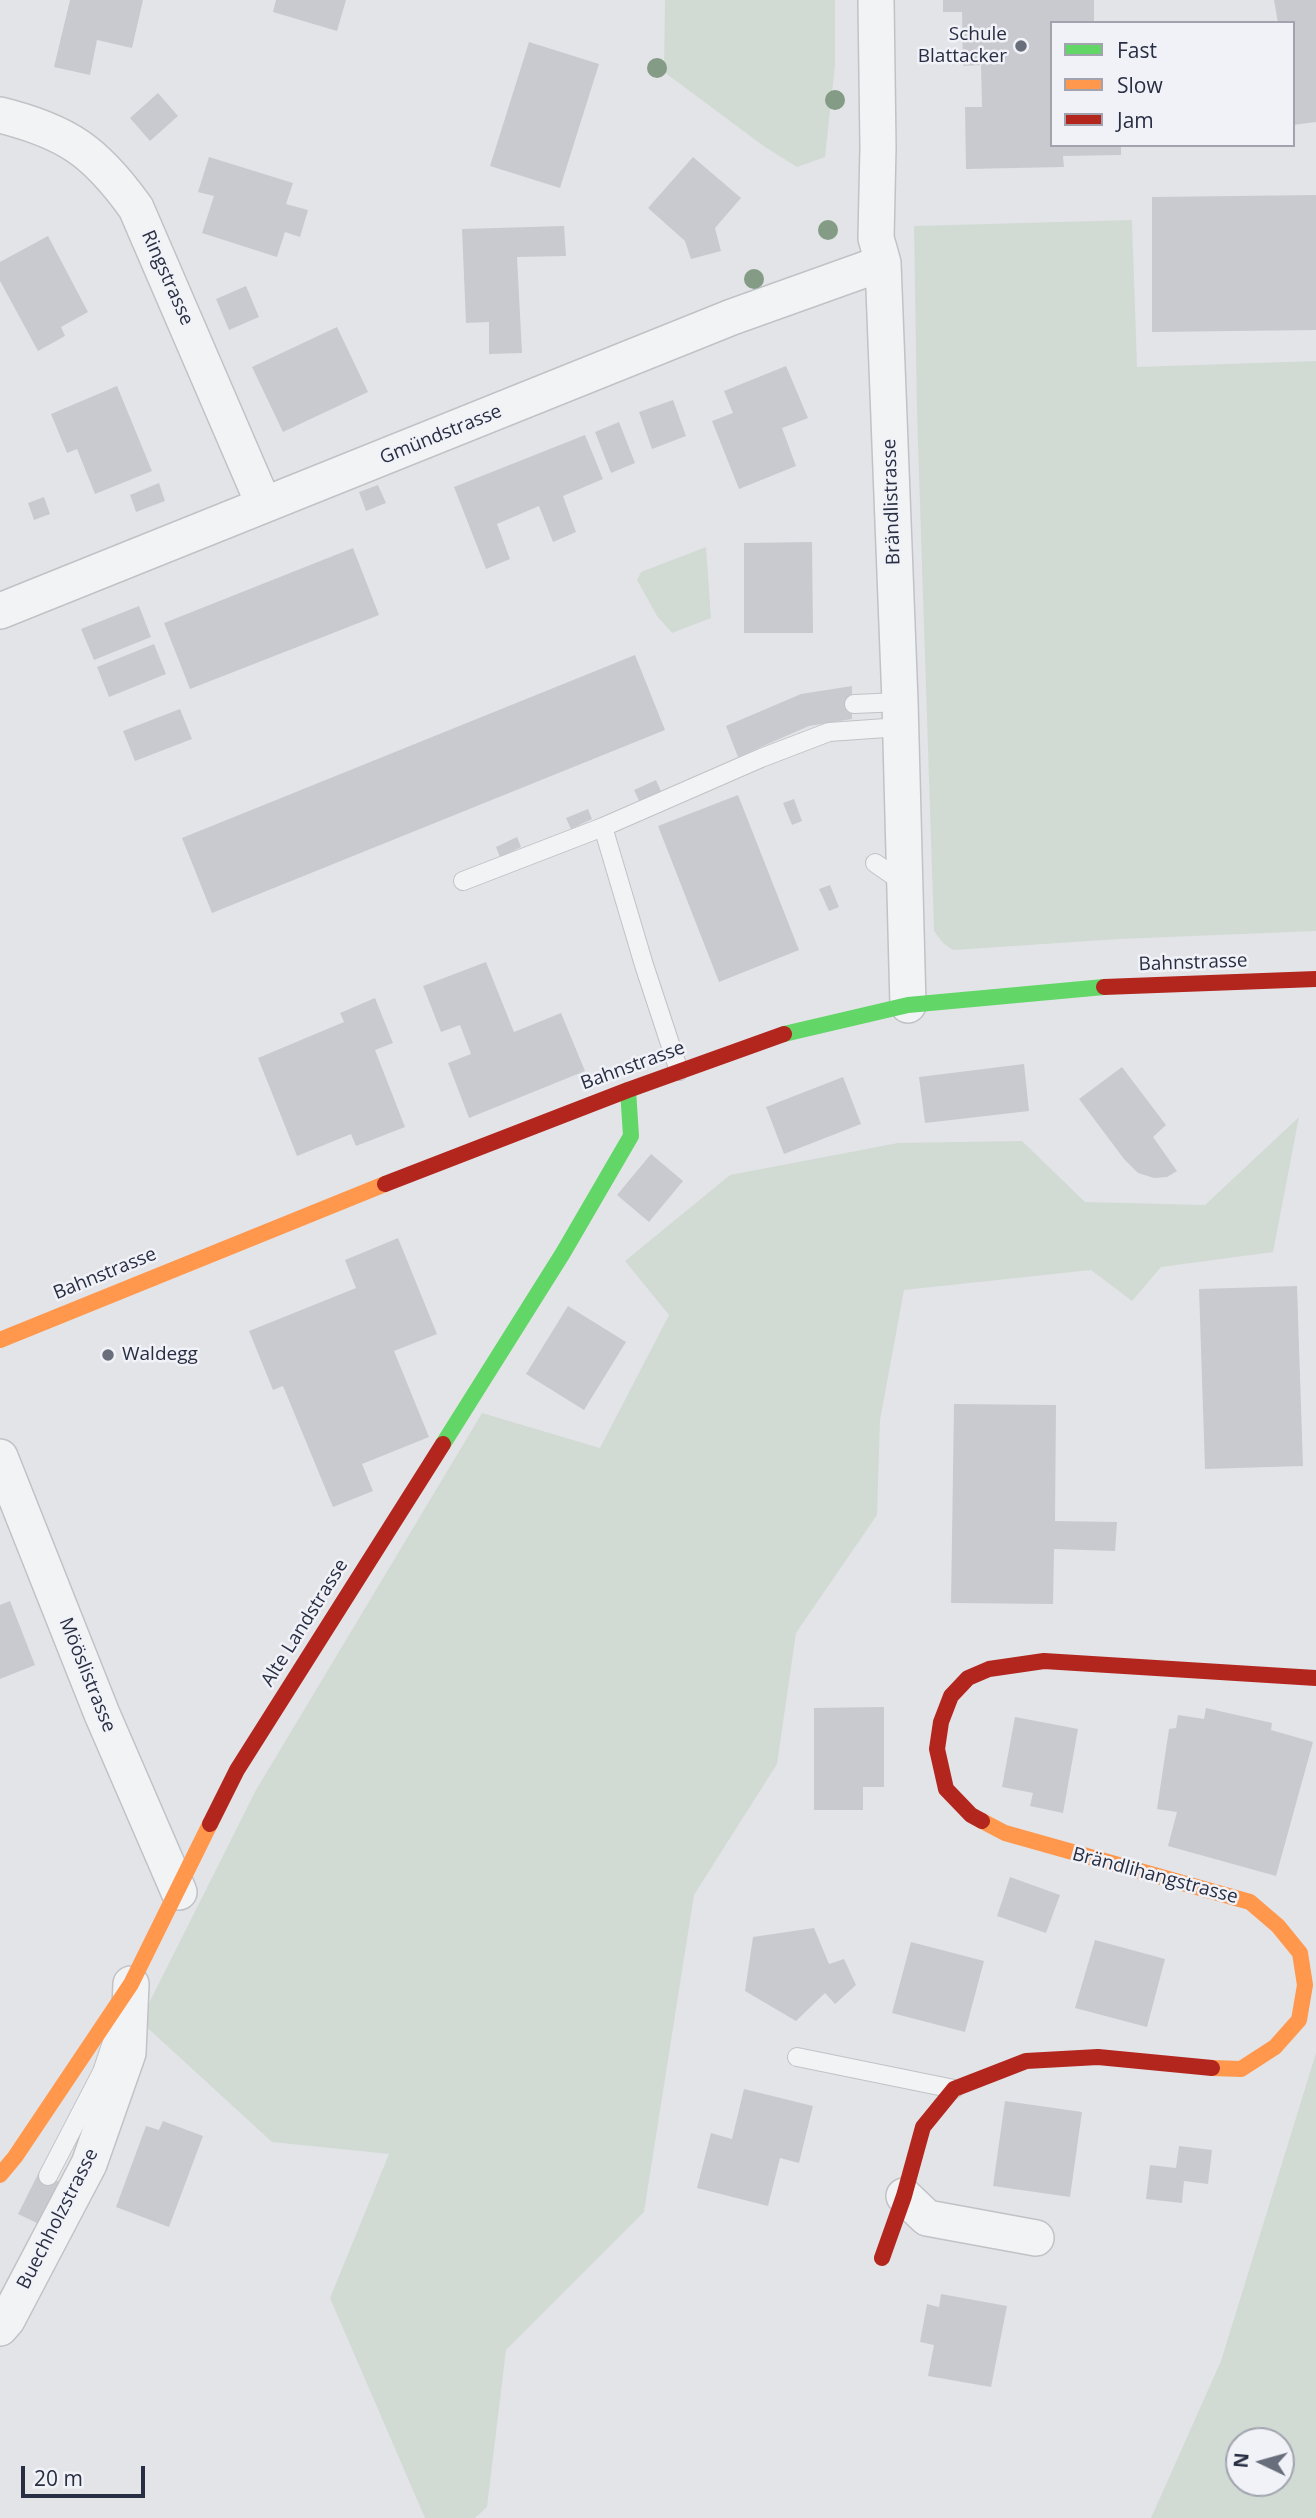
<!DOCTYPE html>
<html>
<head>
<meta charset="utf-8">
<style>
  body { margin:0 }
  #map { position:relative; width:1316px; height:2518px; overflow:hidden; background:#e3e4e8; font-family:"Open Sans",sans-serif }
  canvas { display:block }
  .legend { position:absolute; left:1050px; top:21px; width:245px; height:126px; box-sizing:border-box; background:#f1f2f7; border:2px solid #a1a4af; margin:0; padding:9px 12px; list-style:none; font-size:21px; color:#282e43 }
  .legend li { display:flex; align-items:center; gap:14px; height:35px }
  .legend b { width:35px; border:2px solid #a1a4af }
  .north { position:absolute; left:1225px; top:2427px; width:70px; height:70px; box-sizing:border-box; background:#f1f2f7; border:2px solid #a1a4af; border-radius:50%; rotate:275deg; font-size:19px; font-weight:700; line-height:28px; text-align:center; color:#282e43 }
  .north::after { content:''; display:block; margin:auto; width:24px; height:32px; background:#696e7d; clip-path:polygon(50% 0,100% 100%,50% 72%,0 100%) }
  .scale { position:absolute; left:21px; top:2466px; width:124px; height:32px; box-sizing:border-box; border:4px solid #282e43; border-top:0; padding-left:9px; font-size:21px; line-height:24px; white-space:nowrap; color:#282e43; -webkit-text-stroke:5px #f1f2f7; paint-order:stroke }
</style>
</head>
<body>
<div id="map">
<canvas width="1316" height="2518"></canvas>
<ul class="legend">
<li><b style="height:9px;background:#63d668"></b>Fast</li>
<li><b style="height:9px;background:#ff974d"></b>Slow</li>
<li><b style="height:9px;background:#b3261e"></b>Jam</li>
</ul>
<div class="north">N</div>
<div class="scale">20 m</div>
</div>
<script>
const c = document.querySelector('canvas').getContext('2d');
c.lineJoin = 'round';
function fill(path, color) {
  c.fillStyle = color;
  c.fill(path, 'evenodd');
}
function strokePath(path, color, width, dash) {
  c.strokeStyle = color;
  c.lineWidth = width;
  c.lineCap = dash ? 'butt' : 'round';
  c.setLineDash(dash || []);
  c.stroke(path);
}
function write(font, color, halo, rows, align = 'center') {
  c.font = font + ' "Open Sans",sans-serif';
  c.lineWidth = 5;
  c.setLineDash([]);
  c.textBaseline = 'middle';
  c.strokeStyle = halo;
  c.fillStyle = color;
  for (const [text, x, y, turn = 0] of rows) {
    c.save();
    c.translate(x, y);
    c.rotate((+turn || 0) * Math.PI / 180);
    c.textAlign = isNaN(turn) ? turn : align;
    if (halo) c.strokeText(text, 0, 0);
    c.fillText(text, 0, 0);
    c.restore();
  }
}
fill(new Path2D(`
  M665 0H835V65L825 157 797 167 765 147 664 72Z
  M1132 220 1137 367 1316 361V931L1119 939 953 950 943 943 934 931 917 413 914 226Z
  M706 547 711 618 672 633 657 616 637 580 641 572Z
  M1299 1117 1273 1252 1161 1267 1132 1301 1091 1270 904 1290 880 1420 877 1515 796 1633 777 1764 694 1895 644 2212 506 2350 487 2507 475 2518H425L330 2298 389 2154 272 2142 140 2021 256 1790 482 1413 600 1448 669 1315 625 1261 730 1175 898 1143 1022 1141 1085 1202 1205 1205Z
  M1316 2053V2518H1151L1221 2361ZM1239 2441H1281V2483H1239Z`), '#d1dbd3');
fill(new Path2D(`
  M70 0H143L132 48 97 40 90 75 54 67Z
  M276 0H346L337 31 273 12Z
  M943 0H1094V23H1052V145H1121V155L1063 156 1064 167 966 169 965 107H982L981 65 963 66 962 12H943Z
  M1274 0H1316V122L1293 125V23H1278Z
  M529 42 599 64 560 188 490 166Z
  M158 93 178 116 150 141 130 118Z
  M209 157 293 183 286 204 308 210 300 237 285 232 277 257 202 233 214 196 198 192Z
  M693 157 741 198 715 228 721 251 691 259 685 241 648 208Z
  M1316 195V330L1152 332V197Z
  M564 226 566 256 517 257 522 353 489 354V322L466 323 462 229Z
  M48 236 88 312 61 327 65 336 38 351 0 281V262Z
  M246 286 259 317 229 330 216 299Z
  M337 327 368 392 283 432 252 367Z
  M786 366 808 418 782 428 796 466 739 489 712 421 733 413 724 391Z
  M117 386 152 471 95 494 77 449 67 453 51 414Z
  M673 400 686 436 652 449 639 412Z
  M619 422 635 463 611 473 595 432Z
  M585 435 603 479 563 496 576 532 553 542 539 506 497 524 510 559 486 569 454 487Z
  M159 483 165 501 136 512 130 495Z
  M378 485 386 503 366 511 359 492Z
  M44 497 50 514 34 520 28 503Z
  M812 542 813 633H744V543Z
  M353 548 379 615 190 689 164 623Z
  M139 606 151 637 94 660 81 629Z
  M154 644 166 674 109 697 97 667Z
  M635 655 665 730 212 913 182 838Z
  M852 686V719L809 726 738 757 726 726 801 694Z
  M180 709 192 739 135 761 123 731Z
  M656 780 661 791 639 801 634 790Z
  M738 795 799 950 719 982 658 826Z
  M794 799 802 821 792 825 783 803Z
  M588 809 592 819 571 829 566 818Z
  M517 837 521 847 500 857 496 847Z
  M830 885 839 907 829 911 819 889Z
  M486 962 514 1032 561 1013 585 1071 469 1118 448 1063 471 1054 460 1025 441 1032 423 986Z
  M375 998 393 1043 375 1050 405 1127 356 1146 351 1134 297 1156 258 1058 344 1022 340 1013Z
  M1024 1064 1029 1111 925 1123 919 1077Z
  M1122 1067 1166 1125 1153 1137 1177 1171 1167 1177 1154 1178 1138 1173 1124 1159 1079 1099Z
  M843 1077 861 1124 784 1154 766 1107Z
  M651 1154 683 1181 649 1222 617 1195Z
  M398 1238 437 1334 394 1351 429 1437 362 1464 373 1491 333 1507 283 1386 273 1390 249 1331 356 1288 345 1260Z
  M1297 1286 1303 1466 1205 1469 1199 1289Z
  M568 1306 626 1342 584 1410 526 1374Z
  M954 1404 1056 1405 1055 1521 1117 1522 1115 1551 1054 1549 1053 1604 951 1603Z
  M10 1601 35 1665 0 1679V1605Z
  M884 1707V1787H863V1810H814V1708Z
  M1206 1708 1272 1723 1271 1730 1313 1742 1276 1876 1168 1846 1177 1812 1157 1809 1169 1729 1176 1728 1178 1715 1204 1719Z
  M1015 1717 1078 1729 1063 1813 1030 1806 1033 1793 1002 1787Z
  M1010 1877 1060 1895 1046 1933 997 1916Z
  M814 1928 829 1964 844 1959 856 1985 835 2004 825 1993 796 2021 745 1991 753 1937Z
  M1095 1940 1165 1959 1147 2027 1075 2008Z
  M911 1942 984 1961 965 2032 892 2013Z
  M744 2089 813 2106 799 2163 780 2158 768 2206 697 2188 711 2133 732 2139Z
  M1005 2101 1082 2112 1070 2197 993 2186Z
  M163 2121 203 2136 169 2227 116 2207 146 2126 159 2130Z
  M1179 2146 1212 2150 1208 2184 1184 2181 1182 2203 1146 2199 1150 2165 1176 2168Z
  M39 2172 59 2182 39 2224 18 2214Z
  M941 2294 1007 2306 991 2387 928 2376 934 2345 920 2342 927 2304 939 2307Z`), '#c9cacf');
const lane = new Path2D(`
  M854 704 900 702
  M603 827 644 965 679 1071
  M875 863 904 883
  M463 881 603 827 761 758 829 732 900 727
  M797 2057 954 2089
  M48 2176 102 2072 116 2030`);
const street = new Path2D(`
  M876 0 878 147 876 238 883 263 900 702 908 1005
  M0 115C68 132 96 152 136 208L264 505
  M0 611 732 317 883 263
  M0 1457 102 1714 179 1892
  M904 2196 927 2218 1036 2238
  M0 2328 7 2320 89 2164 128 2053 131 1984`);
strokePath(lane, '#c1c2c6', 20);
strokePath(street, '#c1c2c6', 38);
strokePath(lane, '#f2f3f5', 18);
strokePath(street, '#f2f3f5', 35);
strokePath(new Path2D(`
  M784 1034 908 1005 1104 987
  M443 1444 563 1253 631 1136 628 1090`), '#63d668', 16);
strokePath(new Path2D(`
  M0 1340 385 1184
  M982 1821 1005 1833 1250 1902 1278 1926 1300 1953 1305 1985 1299 2020 1275 2047 1241 2069 1212 2068
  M0 2175 15 2157 131 1984 210 1824`), '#ff974d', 16);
strokePath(new Path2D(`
  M1104 987 1316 979
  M385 1184 628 1090 784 1034
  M982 1821 971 1815 946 1789 937 1749 941 1722 951 1696 968 1678 989 1669 1044 1661 1316 1678
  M210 1824 237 1770 443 1444
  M882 2258 904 2196 923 2127 954 2089 1026 2061 1098 2057 1212 2068`), '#b3261e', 16);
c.fillStyle = '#849b86';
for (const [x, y] of [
  [657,68],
  [835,100],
  [828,230],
  [754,279]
]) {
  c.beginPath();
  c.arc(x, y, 10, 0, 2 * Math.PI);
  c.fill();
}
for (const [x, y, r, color] of [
  [1021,46,7,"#696e7d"],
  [108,1355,7,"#696e7d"]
]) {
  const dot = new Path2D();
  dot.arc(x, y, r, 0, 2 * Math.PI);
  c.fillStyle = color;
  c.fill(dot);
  strokePath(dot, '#f1f2f7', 2.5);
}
write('19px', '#282e43', '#f1f2f7', [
  ["Schule",1007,35],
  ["Blattacker",1007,57],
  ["Waldegg",122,1355,"left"]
], 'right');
write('19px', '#282e43', '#f1f2f7', [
  ["Ringstrasse",167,278,66],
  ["Gmündstrasse",441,435,-22],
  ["Brändlistrasse",892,502,-92],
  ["Bahnstrasse",1193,963,-2],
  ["Bahnstrasse",633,1066,-20],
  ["Bahnstrasse",105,1274,-22],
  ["Alte Landstrasse",305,1623,-58],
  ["Mööslistrasse",87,1675,68],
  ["Brändlihangstrasse",1155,1876,15],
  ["Buechholzstrasse",58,2219,-63]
]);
</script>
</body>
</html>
